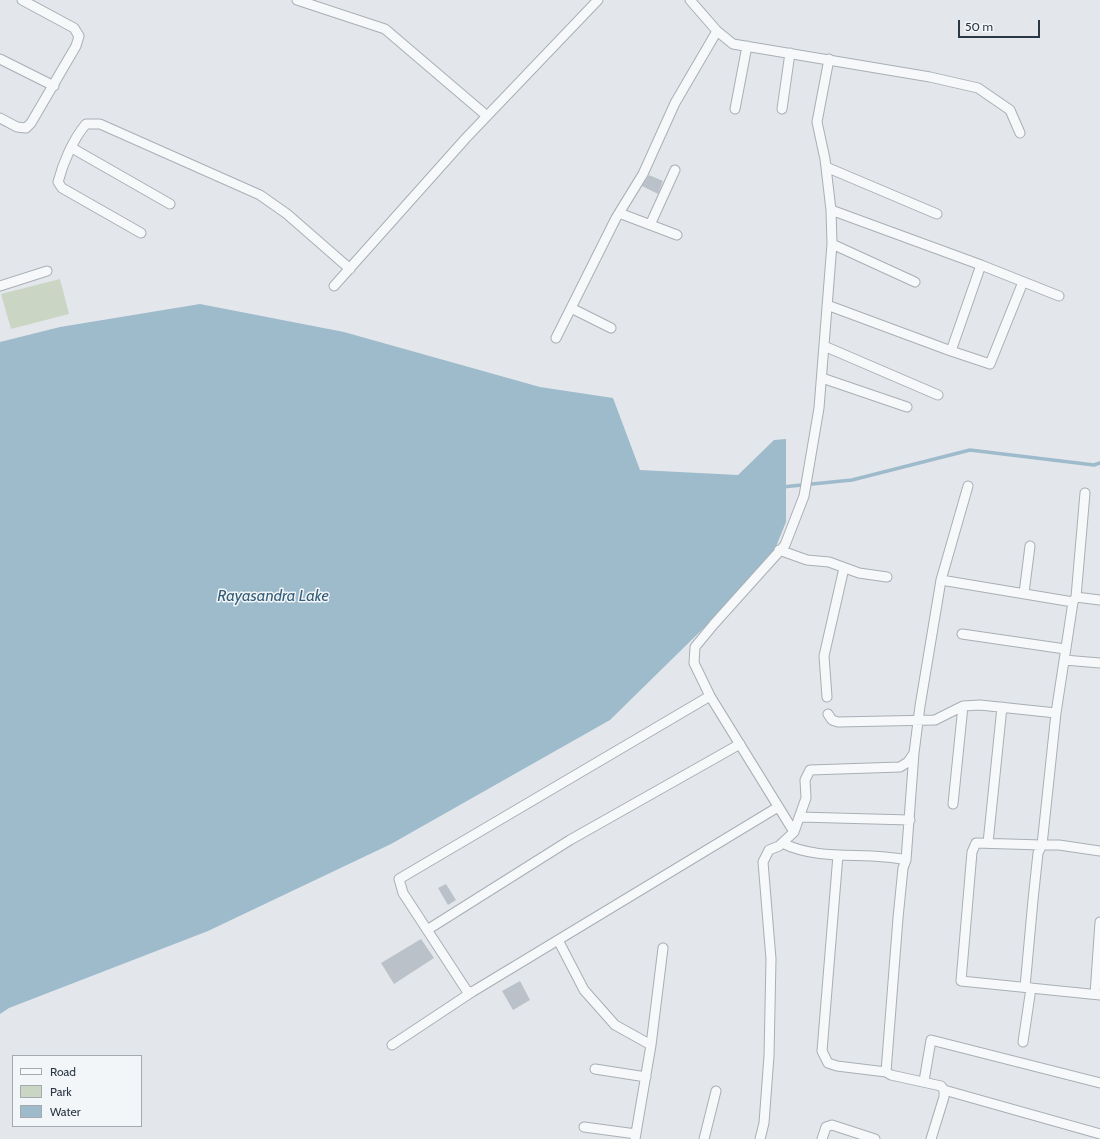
<!DOCTYPE html>
<html>
<head>
<meta charset="utf-8">
<style>
  body { margin:0 }
  #map { position:relative; width:1100px; height:1139px; overflow:hidden; background:#e3e7eb; font-family:Cabin,sans-serif }
  canvas { display:block }
  .legend { position:absolute; left:12px; top:1055px; width:130px; height:72px; box-sizing:border-box; background:#f3f6f8; border:1px solid #a3aab0; margin:0; padding:5px 7px; list-style:none; font-size:12px; color:#2a3744 }
  .legend li { display:flex; align-items:center; gap:8px; height:20px }
  .legend b { width:20px; border:1px solid #a3aab0 }
  .scale { position:absolute; left:958px; top:20px; width:82px; height:18px; box-sizing:border-box; border:2px solid #2a3744; border-top:0; padding-left:5px; font-size:12px; line-height:14px; white-space:nowrap; color:#2a3744; -webkit-text-stroke:3px #f3f6f8; paint-order:stroke }
</style>
</head>
<body>
<div id="map">
<canvas width="1100" height="1139"></canvas>
<ul class="legend">
<li><b style="height:5px;background:#f6f8f9"></b>Road</li>
<li><b style="height:11px;background:#cbd5c4"></b>Park</li>
<li><b style="height:11px;background:#9ebbcc"></b>Water</li>
</ul>
<div class="scale">50 m</div>
</div>
<script>
const c = document.querySelector('canvas').getContext('2d');
c.lineJoin = 'round';
function fill(path, color) {
  c.fillStyle = color;
  c.fill(path, 'evenodd');
}
function strokePath(path, color, width, dash) {
  c.strokeStyle = color;
  c.lineWidth = width;
  c.lineCap = dash ? 'butt' : 'round';
  c.setLineDash(dash || []);
  c.stroke(path);
}
function write(font, color, halo, rows, align = 'center') {
  c.font = font + ' Cabin,sans-serif';
  c.lineWidth = 3;
  c.setLineDash([]);
  c.textBaseline = 'middle';
  c.strokeStyle = halo;
  c.fillStyle = color;
  for (const [text, x, y, turn = 0] of rows) {
    c.save();
    c.translate(x, y);
    c.rotate((+turn || 0) * Math.PI / 180);
    c.textAlign = isNaN(turn) ? turn : align;
    if (halo) c.strokeText(text, 0, 0);
    c.fillText(text, 0, 0);
    c.restore();
  }
}
fill(new Path2D(`
  M60 279 69 314 11 329 1 294Z`), '#cbd5c4');
fill(new Path2D(`
  M200 304 344 332 540 387 613 398 640 470 738 475 774 440 786 439V522L769 564 610 720 391 844 208 931 9 1008 0 1014V342L60 327Z`), '#9ebbcc');
strokePath(new Path2D(`
  M782 487 852 480 970 450 1094 465 1100 463`), '#9ebbcc', 3.5);
fill(new Path2D(`
  M649 175 663 181 658 194 642 186Z
  M446 884 456 900 448 905 438 888Z
  M421 939 434 958 394 984 381 963Z
  M520 981 530 1000 513 1010 502 991Z`), '#bac1c9');
const street = new Path2D(`
  M297 0 385 29 487 116
  M690 0 717 31 733 44 930 77 978 88 1010 110 1020 133
  M0 59 54 86
  M735 109 747 46
  M782 109 790 53
  M0 118 17 127 26 128 31 123 76 46 79 36 74 28 22 0
  M72 148 170 204
  M826 167 937 214
  M619 213 677 235
  M650 225 675 170
  M141 233 62 188 58 182C63 163 73 139 86 124H100L260 195 287 214 350 269
  M832 244 915 282
  M981 265 1059 296
  M0 286 47 271
  M334 286 466 138 598 0
  M827 305 951 351 981 265 831 210
  M571 308 611 328
  M556 338 616 218 643 174 675 103 717 31
  M824 346 938 395
  M951 351 990 364 1023 282
  M822 378 907 407
  M779 550 807 560 829 562 859 573 887 577
  M941 580 1073 602
  M1024 593 1030 546
  M1076 597 1085 493
  M962 634 1065 649
  M1064 660 1100 663
  M827 697 824 656 844 568
  M1056 713 1042 845 976 843 972 852 961 981 1100 995
  M828 714 832 720 838 722 935 720 963 706 980 705 1056 713 1073 602 1076 597 1100 600
  M953 804 963 706
  M799 817 910 820
  M794 832 710 696 694 663 695 647 714 624 785 545 804 496 819 408 832 244 831 210 825 159 817 122 829 59
  M782 843C821 862 865 851 906 860L903 868 898 918 886 1072 891 1075 941 1086 944 1090V1097L931 1139
  M988 843 1002 707
  M838 855 822 1051 828 1063 837 1066 886 1072
  M906 860 914 753
  M427 930 570 840 740 744
  M558 940 584 990 615 1025 651 1045
  M1025 987 1033 900 1038 853 1042 845H1059L1100 851
  M472 992 467 991 403 893 399 879 710 696
  M1095 994 1100 922
  M1023 1042 1031 988
  M392 1045 472 992 778 807
  M595 1069 646 1077
  M924 1081 931 1040 1100 1083
  M944 1090 1100 1134
  M584 1127 636 1134
  M635 1139 651 1045 663 948
  M704 1139 716 1091
  M760 1139 764 1123 769 1056 771 959 763 862 769 850 779 846 794 832 806 798 805 780 810 770 900 767 908 762 914 753 920 706 941 580 968 486
  M822 1139 826 1127 832 1125 875 1139`);
strokePath(street, '#a8afb6', 11);
strokePath(street, '#f6f8f9', 9);
write('italic 16px', '#335d79', '#f3f6f8', [
  ["Rayasandra Lake",273,596]
]);
</script>
</body>
</html>
